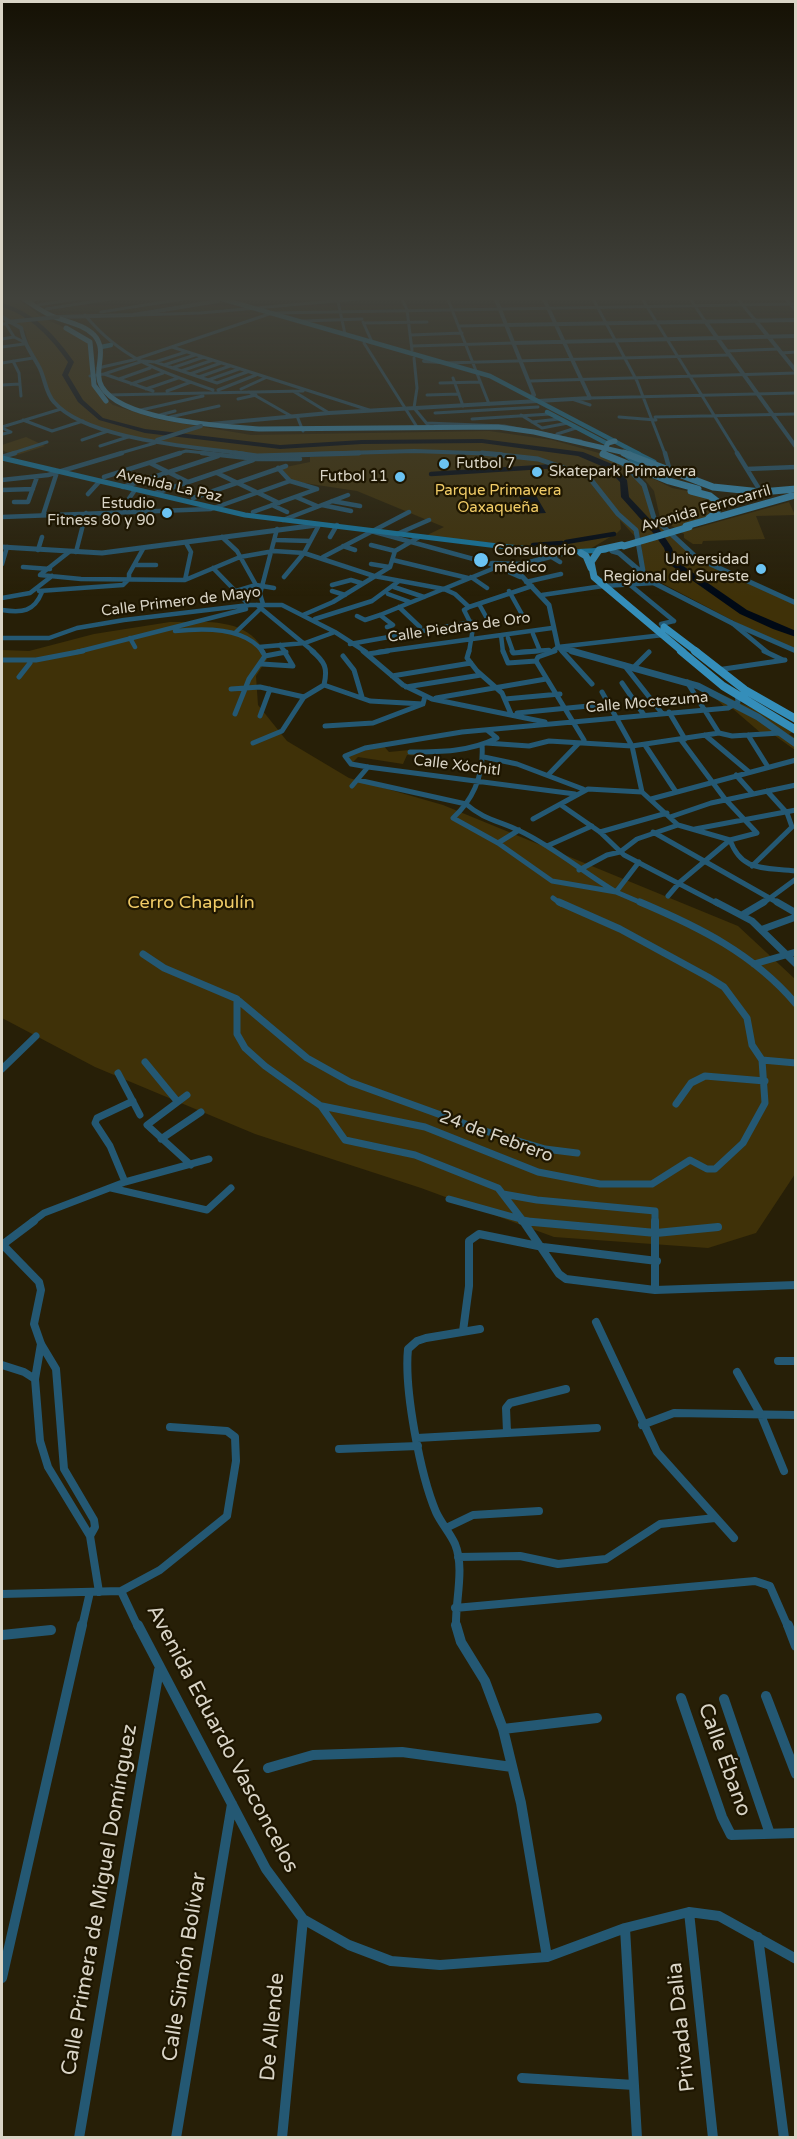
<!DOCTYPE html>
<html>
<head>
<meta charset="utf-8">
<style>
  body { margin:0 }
  #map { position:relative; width:797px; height:2139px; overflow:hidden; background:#271f07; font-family:"Varela Round",sans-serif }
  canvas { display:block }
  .frame { position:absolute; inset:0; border:3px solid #d9d4c6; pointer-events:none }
</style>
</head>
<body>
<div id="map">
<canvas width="797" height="2139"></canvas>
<div class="frame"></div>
</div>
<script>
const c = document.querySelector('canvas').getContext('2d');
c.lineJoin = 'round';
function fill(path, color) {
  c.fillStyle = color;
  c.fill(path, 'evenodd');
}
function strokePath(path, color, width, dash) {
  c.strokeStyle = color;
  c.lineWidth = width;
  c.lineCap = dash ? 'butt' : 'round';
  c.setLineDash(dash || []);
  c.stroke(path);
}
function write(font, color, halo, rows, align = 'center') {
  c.font = font + ' "Varela Round",sans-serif';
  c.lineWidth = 4.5;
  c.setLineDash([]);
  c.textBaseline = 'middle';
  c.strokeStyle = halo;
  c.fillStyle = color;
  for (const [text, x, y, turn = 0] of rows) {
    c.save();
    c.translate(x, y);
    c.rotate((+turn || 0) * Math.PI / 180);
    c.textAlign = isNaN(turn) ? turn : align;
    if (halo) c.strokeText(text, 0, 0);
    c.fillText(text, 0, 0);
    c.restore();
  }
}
fill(new Path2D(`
  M2 297C20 297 28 306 42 317L11 320 2 316Z
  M46 319 84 337 93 352 90 376 97 392 113 405 156 419 251 435 489 431 552 440 606 455 632 471 644 485 653 516 697 558 795 601V649L743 626 656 580 644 569 641 543 620 520 621 529 617 533 590 549 568 551 425 536 444 527 357 491 291 481 281 468 310 462V457L339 455C312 455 284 458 256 455 209 452 97 438 61 409 50 400 28 346 25 331L14 322Z
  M26 437 45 446 14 456 2 450V445Z
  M638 471 672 488 702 494 718 506 709 517 682 524 689 530 789 502 795 515 756 516 765 539 703 541 702 544H693L684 538V534L660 518 654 491Z
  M170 622C207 622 253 616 267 659L256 676 258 705 287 741 349 778 443 805 738 926 795 979V1174L756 1233 708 1248 554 1237 421 1188 255 1134 95 1067 2 1018V650L29 651 94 634Z
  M688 679 765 714 795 731 789 734 795 738V750L774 735 762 734 733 709 724 707C715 693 696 694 688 679Z
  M382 744 389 752 409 750 419 754 418 756 407 755 403 764 358 757 351 764 346 760 349 752Z`), '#3f3108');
fill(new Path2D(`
  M525 487H531L546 513 527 514 518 494 527 493Z`), '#000915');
strokePath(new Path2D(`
  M431 474 557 466
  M566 542 614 534
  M533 545 562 543`), '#000915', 4.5);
fill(new Path2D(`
  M2 303C34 312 55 335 74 362L68 375 83 400 103 418 145 429 280 445 362 440 482 439 583 452 612 464 627 480 629 497 660 530 672 548 676 561 747 610 796 631V637L773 629 740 614 669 564 664 548 654 534 621 497 620 482 606 468 578 456 482 443 362 444 280 449 145 433 99 420 78 402 62 375 68 362C51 338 31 316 2 307Z`), '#000915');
strokePath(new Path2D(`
  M337 297 345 334
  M401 297 407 310 412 350
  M447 297 489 404
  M592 297 637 381 665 454
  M641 297 738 454
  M689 297 705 321
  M736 297 755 320
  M784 297 796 311
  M27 301 50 297
  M38 305 89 297
  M46 309 123 297
  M101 312 196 297
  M85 315C121 359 161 372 213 390
  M137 315 200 313 380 297
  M302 321 362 319
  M363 322 372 342
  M364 323 427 322
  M2 324H6L14 337 24 342
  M460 326 506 325
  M411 335 462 333
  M2 339 14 337
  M364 343 417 427
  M412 346 513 343
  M2 347 24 344
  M172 347 369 410
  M726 351 778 349
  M781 353 796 352
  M414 358 417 388 414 408 428 425
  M13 361 19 373 21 396
  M155 362 186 352
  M2 363 33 358
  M444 363 729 355
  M164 365 195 355
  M98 368 133 360 272 313 796 304
  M172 368 204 357
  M181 371 213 360
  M104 374 143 361 155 362 217 383
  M190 374 221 363
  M90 376 104 374 153 391
  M199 377 230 366
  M453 378 463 406
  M119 379 150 368
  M208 380 239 369
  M530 381 796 373
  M217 383 247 372
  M440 383 480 382
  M131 384 163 373
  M2 385 20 384
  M146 389 178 378
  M241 389 265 378
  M218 390 256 375
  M167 391 191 382
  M293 391 329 413
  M249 392 291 416
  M108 395 303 391
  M427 395 459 394
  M590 398 796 393
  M238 399 256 395
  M572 399 590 405
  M141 410 203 396
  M435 413 538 407
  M160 415 175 411
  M521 415 542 428
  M297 416 303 431
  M170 417 219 406
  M619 417 656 420
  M655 417 796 414
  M472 419 550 414
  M23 420 52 431 83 421
  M532 422 559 419
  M426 423 504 426 581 441
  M2 427 61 409
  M2 428 11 432 3 434
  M542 428 568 423
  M557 434 576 428
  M82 440 108 431
  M100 446 128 437
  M10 454 47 442
  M117 454 155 443
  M176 454 186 451 215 454`), '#245873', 3);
strokePath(new Path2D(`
  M202 453 257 459H300
  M665 453 670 471
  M737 453 761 492
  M2 457 15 453
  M150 463 188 482
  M278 468 290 481 317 489
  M747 469 796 467
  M217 473 279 503
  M104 477 180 453
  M2 480 48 475 122 453
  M123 487 218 456
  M2 490 33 489
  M156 493 253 460
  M88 494 99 482
  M296 497 317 506
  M193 498 286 466
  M128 500 135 490
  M332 501 360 506
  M14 502H28L37 477
  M272 505 287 512
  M322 505 351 511
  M253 512 317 489
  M43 515 57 472
  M2 517 211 509 290 481
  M283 520 348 495
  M371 531 488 563 520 577
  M397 534 429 520
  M222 537 237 551 256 585 274 588
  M330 537 337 525
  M276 540 310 541
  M371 545 395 551
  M343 546 355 550
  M38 550 42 537
  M76 552 86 513
  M550 556 560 562
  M323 557 409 512
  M393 560 468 578
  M492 563 523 564
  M2 564 7 547
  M371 564 389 567
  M136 565H156
  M23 567 50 569
  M213 568 249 605
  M41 574 69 552
  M40 575 81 579 185 580 240 557 274 551 304 553 374 576 444 589 455 594 469 607
  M284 577 304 553 319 525
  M471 577 487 588
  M185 580 191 552 186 543
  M526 582 561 574
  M629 584 674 621
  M332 585 351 580 361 583
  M394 587 424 597
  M39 591 123 585 129 579V574L143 549
  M236 591 256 585
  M332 591 345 595
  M509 591 524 618
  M388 594 410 602
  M542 595 603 586 654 583
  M2 598 30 593 52 576
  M263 604 260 594 277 529
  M479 604 489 622
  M257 605 314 652
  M399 607 420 627
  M469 607 532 586
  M2 610C22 613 34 612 42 592
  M303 615 333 602 390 567 395 551 419 537
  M380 615 393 625 387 627
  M357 616 365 620 380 615 497 567
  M315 619 372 601 399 581
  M732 623 767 652
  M661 624 674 621
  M175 631C202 628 245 626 263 652
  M235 633 260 609
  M533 634 540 651
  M501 635 503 652
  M2 638H49L77 628 124 620 249 605H282L335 632 366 652
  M130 638 135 647
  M508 638 513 652
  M350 644 472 622
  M280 645 285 652
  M259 647 305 643 335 632
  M558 647 663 635
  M558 647 563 652
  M77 652 246 609
  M378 652 552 628
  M469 652 473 628 464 610 469 607
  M520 652 549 650
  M551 652 558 647`), '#245873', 4.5);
strokePath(new Path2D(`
  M363 651 403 685 432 699 545 722
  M469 651 467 658 477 671 502 693 511 714
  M503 651 508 663 536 661
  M512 651 513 653 538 651
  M555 651 538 657 536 661 584 740
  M562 651 592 684
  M764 651 783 660
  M368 654 388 651
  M265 656 286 652
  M343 656 354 670 362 697
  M2 660H36L83 651
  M262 664 293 666 284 651
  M624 665 661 712
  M635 666 649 652
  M717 670 785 660
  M392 676 471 663
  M19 677 30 663
  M687 682 719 733
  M622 683 644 715
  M324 685 370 701 423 704
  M406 687 481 675
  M231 689 260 687 304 697
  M602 692 632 746 642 792
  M436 698 546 679
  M505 699 560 694
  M669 712 685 739
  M517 713 609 704
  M235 714 249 679 265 656 262 651
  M260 716 270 689
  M325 726 373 723 423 704 425 696
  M705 735 749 772
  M748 735 768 767
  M253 743 282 731 304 697 324 685C328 668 325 662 312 651
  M486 743 529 746 549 741 632 746 719 733 732 736 780 733
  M482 744C484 774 475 798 453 818L498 843 552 881 616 892 644 904
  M645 745 676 792
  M410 752C440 752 469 752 497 738L487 730
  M484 757 517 764 583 789
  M548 775 578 744
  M736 775 752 793
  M358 780 466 804C484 820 500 821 520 831 554 847 584 873 616 892L639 862
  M352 786 368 767
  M575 794 368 767 351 764 345 756 365 748 462 732 728 708 738 702 737 693
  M651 799 796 760
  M561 805 600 832 624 855 718 904
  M670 817 711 803 796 785
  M533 819 588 789 642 792 678 825
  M678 825 730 840C742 873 765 867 796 871
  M695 829 796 810
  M600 832 667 813
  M653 832 780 904
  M498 843 519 830
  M547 846 592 826
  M752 866 792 827 787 813 767 791
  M579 870 607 855 620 852 637 839 678 825
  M668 896 680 882 730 840 757 833 725 799 681 740
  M553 898 561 904
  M762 904 796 879`), '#245873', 5);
strokePath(new Path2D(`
  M640 902C699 927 754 954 796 1004
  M716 902 752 921 796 964
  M777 902 796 913
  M742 915 764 902
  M763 929 796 917
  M143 954 164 968 237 999V1034L245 1048 265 1066 321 1106 345 1140 415 1155 498 1188 524 1222
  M754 964 796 952
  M239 1001 307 1058 350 1082 485 1131 545 1149 577 1153
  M762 1060 796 1063
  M145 1062 177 1101
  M2 1069 36 1036
  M118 1073 140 1115
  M187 1095 147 1125 191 1165
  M676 1104 691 1083 705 1076 765 1081
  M322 1106 425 1127 538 1172 600 1184H652L690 1160 707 1169H715L743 1143 765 1103 762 1060 752 1045 747 1018 724 987 708 977 620 929 559 902
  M161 1139 201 1112
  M125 1182 110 1146 95 1123 97 1118 133 1101
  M111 1188 207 1210 231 1188
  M503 1194 537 1200 655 1211V1222
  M449 1199 531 1222
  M32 1222 44 1213 125 1182 209 1159`), '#245873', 7);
strokePath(new Path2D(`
  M522 1221 656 1233 718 1227
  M523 1221 559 1274 566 1279 655 1290 796 1285
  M655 1221V1290
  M2 1244 39 1282 41 1290 34 1324 41 1344 56 1369 64 1469 94 1520 95 1527 90 1536
  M2 1245 34 1221
  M596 1322 657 1452 734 1538
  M463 1331 469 1286V1241L479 1234 543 1247 657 1261
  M778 1361H796
  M2 1365 24 1372 35 1379 40 1441 48 1467 90 1536 99 1592
  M737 1372 761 1415 784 1471
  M35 1379 41 1344
  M642 1425 674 1413 796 1415
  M507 1432 506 1408 510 1403 566 1389
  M417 1438 597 1428
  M339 1449 418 1446
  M446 1528 473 1515 539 1511
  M458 1557 520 1556 558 1564 606 1559 660 1524 715 1518
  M121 1591 138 1627
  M2 1594 121 1591 160 1570 227 1516 236 1461 235 1437 227 1431 170 1427
  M455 1608 755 1581 770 1586 788 1627
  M82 1627 90 1592
  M456 1627C455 1602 465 1568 455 1544 450 1533 441 1523 436 1512 420 1474 404 1389 408 1349L417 1341 426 1338 480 1329`), '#245873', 8);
strokePath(new Path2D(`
  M138 1625 266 1869 303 1919 349 1945 391 1961 440 1965 547 1957 625 1928 689 1912 719 1916 796 1959
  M456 1625 461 1642 485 1681 503 1729 521 1803 547 1957
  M788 1625 796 1646
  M2 1635 51 1630
  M766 1696 796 1774
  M681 1698 722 1817 731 1835 796 1833
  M724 1699 770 1834
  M503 1729 597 1718
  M268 1768 313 1755 402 1752 512 1767
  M689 1912 713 2138
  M625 1928 637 2138
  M758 1937 784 2138
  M2 1978 82 1625
  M522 2078 634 2085
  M79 2138 159 1670
  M176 2138 232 1804
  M282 2138 303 1919`), '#245873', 10);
strokePath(new Path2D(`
  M495 297 534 395 531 397
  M2 317 21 328C24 343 30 351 38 365 45 376 45 393 54 402 86 440 197 447 245 454
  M58 317 133 315 218 301
  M755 320 796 371
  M705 321 796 447
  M506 325 796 320
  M513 343 796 336
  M424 361 442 362
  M211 424 329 413 590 398 543 297
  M312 454 414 451 501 454`), '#245873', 4);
strokePath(new Path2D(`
  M235 453 257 456 359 453
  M482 453 538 459 588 476 618 514 636 530 643 571
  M622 462 644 485 654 518 697 558 796 603
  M2 547 102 553 317 525
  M612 551 619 553 654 583 732 623 796 651
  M568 552 523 564 517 571 549 605 558 647 577 652`), '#245873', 5);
strokePath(new Path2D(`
  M572 651 698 686 758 717 796 744`), '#245873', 7);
strokePath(new Path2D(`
  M215 297 490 376 639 454
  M101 347 111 345
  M547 412 606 443`), '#1477a2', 4.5);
strokePath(new Path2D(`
  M623 453 643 468
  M636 453 654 462
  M2 458 245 515 498 546 569 552 606 550`), '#1477a2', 5);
strokePath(new Path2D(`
  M21 297C31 304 41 311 52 316 66 322 83 324 94 335 109 351 92 371 102 387 122 421 223 426 259 429L498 427 534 432 630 454
  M66 328 90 342 94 385 106 401
  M603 453 608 443 615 441`), '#348eba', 5);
strokePath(new Path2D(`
  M624 453 713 487 761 492 796 489
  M603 454 669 481 698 489
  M691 491 710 496 719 503 717 512 709 518
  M686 526 792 496
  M622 545 599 550 591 562 594 577 683 652
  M581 553 586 556 591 568
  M664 627 697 652`), '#348eba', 7);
strokePath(new Path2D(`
  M681 651 723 686 796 730
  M695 651 745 690 796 719`), '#348eba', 8);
strokePath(new Path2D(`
  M7 322 58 317
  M157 440 201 426`), '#245873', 4);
strokePath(new Path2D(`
  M624 546 689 527`), '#348eba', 7);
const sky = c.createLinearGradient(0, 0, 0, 597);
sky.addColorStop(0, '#151104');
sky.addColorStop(0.5, '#41423c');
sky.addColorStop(1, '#41423c00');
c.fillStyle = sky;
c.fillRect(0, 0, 797, 597);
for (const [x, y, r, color] of [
  [444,464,6,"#6bc3f2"],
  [537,472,6,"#6bc3f2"],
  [400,477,6,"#6bc3f2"],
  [167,513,6,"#6bc3f2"],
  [481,560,8,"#6bc3f2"],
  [761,569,6,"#6bc3f2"]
]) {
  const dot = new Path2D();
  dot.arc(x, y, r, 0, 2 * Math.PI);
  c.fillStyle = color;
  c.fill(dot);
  strokePath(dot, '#1e1601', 2);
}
write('15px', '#d9d4c6', '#1e1601', [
  ["Futbol 7",456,464],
  ["Skatepark Primavera",549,472],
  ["Futbol 11",388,477,"right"],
  ["Estudio",155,504,"right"],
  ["Fitness 80 y 90",155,521,"right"],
  ["Consultorio",494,551],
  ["médico",494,568],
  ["Universidad",749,560,"right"],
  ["Regional del Sureste",749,577,"right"]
], 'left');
write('15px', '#d9d4c6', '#1e1601', [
  ["Avenida La Paz",169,486,13],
  ["Avenida Ferrocarril",706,509,-16],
  ["Calle Primero de Mayo",181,602,-7],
  ["Calle Piedras de Oro",459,628,-8],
  ["Calle Moctezuma",647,703,-5],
  ["Calle Xóchitl",457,766,7]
]);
write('15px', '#f1cc67', '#1e1601', [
  ["Parque Primavera",498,491],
  ["Oaxaqueña",498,508]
]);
write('18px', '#f1cc67', '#1e1601', [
  ["Cerro Chapulín",191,903]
]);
write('18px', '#d9d4c6', '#1e1601', [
  ["24 de Febrero",496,1137,20]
]);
write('21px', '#d9d4c6', '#1e1601', [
  ["Avenida Eduardo Vasconcelos",222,1739,62],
  ["Calle Ébano",724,1760,70],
  ["Calle Primera de Miguel Domínguez",100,1900,-80],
  ["Calle Simón Bolívar",185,1967,-81],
  ["De Allende",273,2027,-85],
  ["Privada Dalia",682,2027,-96]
]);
</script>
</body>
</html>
